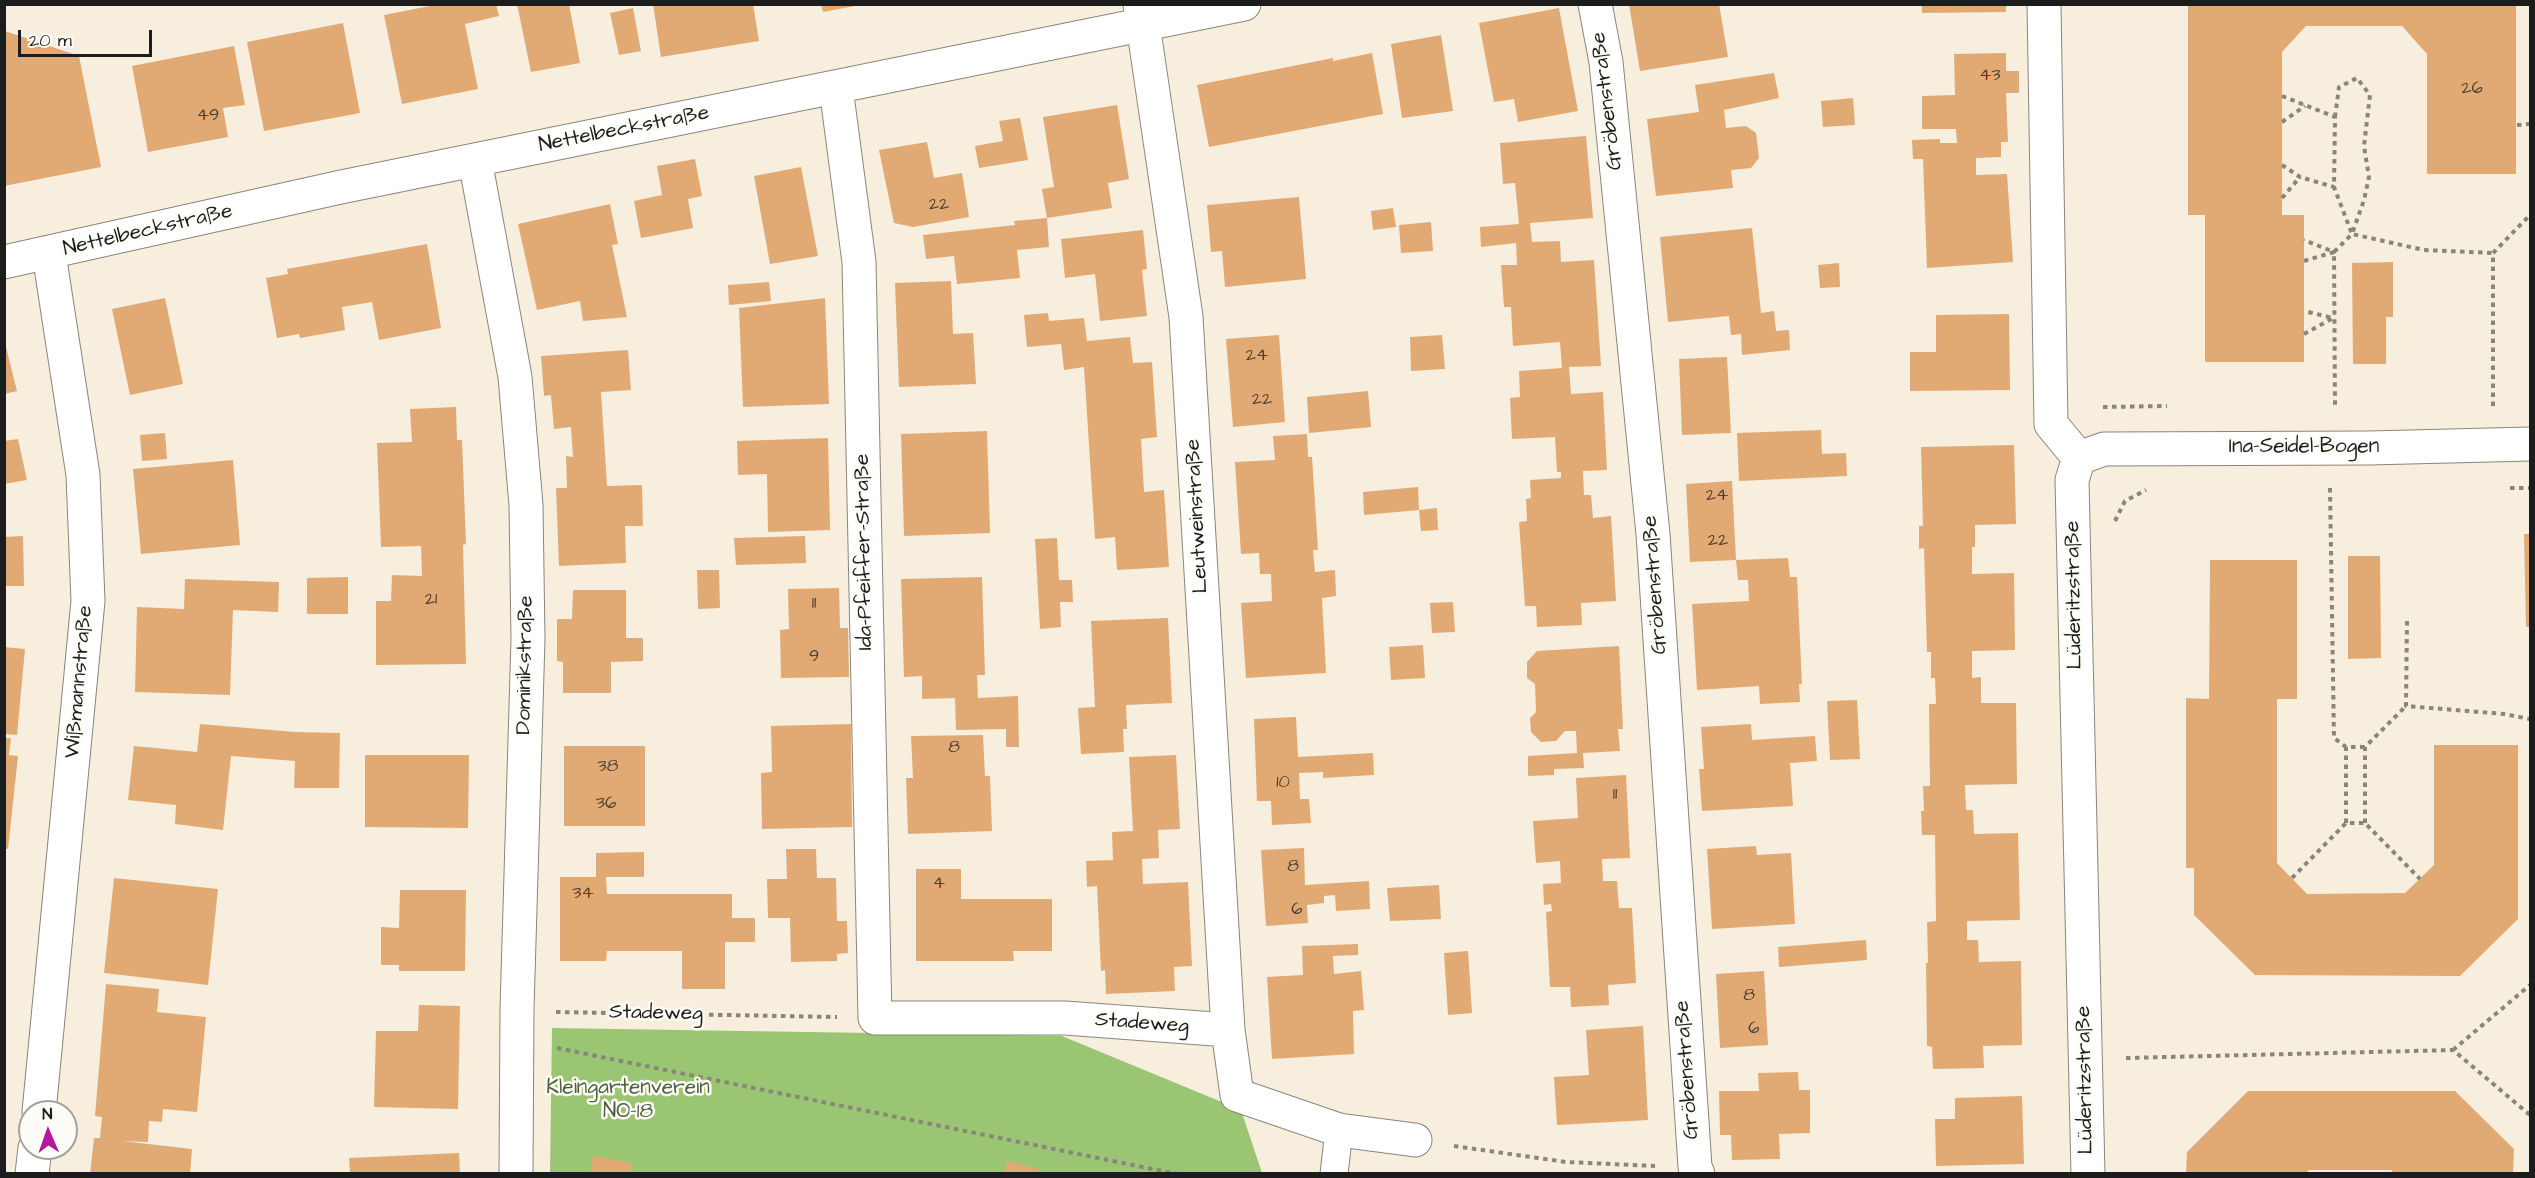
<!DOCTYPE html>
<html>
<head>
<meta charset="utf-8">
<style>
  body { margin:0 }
  #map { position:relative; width:2535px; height:1178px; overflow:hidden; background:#f8eedd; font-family:"Architects Daughter",sans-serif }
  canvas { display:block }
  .frame { position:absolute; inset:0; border:6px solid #1c1c1c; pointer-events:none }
  .north { position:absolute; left:18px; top:1100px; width:60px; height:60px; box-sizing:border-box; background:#fdfcf7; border:2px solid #a3a29f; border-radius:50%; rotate:358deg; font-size:16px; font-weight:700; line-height:24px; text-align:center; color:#1c1c1c }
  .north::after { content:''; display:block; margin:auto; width:21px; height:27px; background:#b5179e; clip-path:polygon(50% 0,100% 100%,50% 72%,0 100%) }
  .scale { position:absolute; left:18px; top:30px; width:134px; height:27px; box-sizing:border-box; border:3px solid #1c1c1c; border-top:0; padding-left:8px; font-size:18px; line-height:21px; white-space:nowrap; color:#1c1c1c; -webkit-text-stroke:4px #fdfcf7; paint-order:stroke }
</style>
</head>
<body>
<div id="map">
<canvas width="2535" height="1178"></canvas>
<div class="frame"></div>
<div class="north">N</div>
<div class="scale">20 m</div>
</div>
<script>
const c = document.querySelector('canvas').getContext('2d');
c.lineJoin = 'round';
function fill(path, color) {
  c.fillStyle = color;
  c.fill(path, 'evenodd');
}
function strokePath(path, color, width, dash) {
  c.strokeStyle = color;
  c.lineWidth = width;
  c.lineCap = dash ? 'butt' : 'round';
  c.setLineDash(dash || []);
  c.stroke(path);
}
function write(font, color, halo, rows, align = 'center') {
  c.font = font + ' "Architects Daughter",sans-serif';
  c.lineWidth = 5;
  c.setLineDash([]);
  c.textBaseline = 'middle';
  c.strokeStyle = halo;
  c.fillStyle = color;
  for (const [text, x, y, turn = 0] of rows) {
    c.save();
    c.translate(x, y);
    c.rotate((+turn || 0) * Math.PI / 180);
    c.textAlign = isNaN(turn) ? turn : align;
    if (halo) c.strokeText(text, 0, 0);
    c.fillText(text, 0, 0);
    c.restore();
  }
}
fill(new Path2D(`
  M552 1028 1062 1036 1241 1110 1262 1173 550 1174Z`), '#9ac572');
fill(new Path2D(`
  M440 4H496L499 16 465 24 478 89 402 104 384 15Z
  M517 4H569L580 63 531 72Z
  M653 4H753L759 41 661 57Z
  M821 4H855V6L823 12Z
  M1629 4H1719L1728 57 1640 71Z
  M1922 4H2006V12L1922 13Z
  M2188 4H2516V174H2427V54L2402 26H2306L2282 52V215H2304V362H2205V215H2188Z
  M633 8 641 51 619 55 610 13Z
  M1559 8 1578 111 1518 122 1514 99 1494 102 1479 23Z
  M343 23 360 113 264 131 247 42Z
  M5 31 79 56 101 167 4 186Z
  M1441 35 1453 111 1402 118 1391 44Z
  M234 46 245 105 223 108 228 137 148 152 132 66Z
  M1372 53 1383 114 1209 147 1197 85 1333 58V61Z
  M2006 53V71H2019V93H2006L2008 142H2001V157L1976 158V175L2007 174 2013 262 1927 268 1923 159H1913L1912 140 1940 139V143H1957L1956 129H1922V96L1955 95 1954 54Z
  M1774 73 1779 98 1724 110 1726 128 1746 126 1756 133 1759 158 1751 168 1731 170 1733 188 1656 196 1647 119 1699 112 1695 85Z
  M1853 98 1855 125 1823 127 1821 101Z
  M1117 105 1129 179 1108 183 1112 208 1047 218 1042 189 1054 187 1043 117Z
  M1020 118 1028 160 979 168 975 146 1003 141 999 121Z
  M1586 136 1593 218 1530 223 1532 242 1560 241 1561 262 1594 260 1601 366 1569 367 1571 394 1603 392 1607 470 1583 471 1584 495H1591L1593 518 1611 516 1616 601 1581 603 1582 625 1537 627 1536 606H1525L1519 522 1527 521 1526 499 1531 498 1530 480 1561 478V472H1557L1555 437 1512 439 1510 398 1520 397 1519 371 1562 368 1560 342 1513 346 1511 307H1504L1501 265H1517L1516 243 1481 247 1480 227 1519 224 1515 183 1503 184 1500 143Z
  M927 142 934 178 962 173 969 217 913 227 894 223 879 150Z
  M695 159 702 196 688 199 693 228 641 238 634 201 662 195 657 166Z
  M801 167 818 256 770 264 754 176Z
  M1299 197 1306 279 1225 287 1222 251 1211 252 1207 205Z
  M610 204 618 244 612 245 627 317 583 321 580 301 537 310 518 224Z
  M1393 208 1396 227 1373 230 1371 211Z
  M1047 218 1049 247 1017 250 1020 278 957 284 954 256 926 259 923 235 1015 225 1014 221Z
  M1431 222 1433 251 1401 253 1399 225Z
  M1752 228 1761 313 1774 311 1776 331 1789 330 1790 350 1742 355 1741 334 1731 335 1729 316 1668 322 1660 237Z
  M1143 230 1147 269 1142 270 1147 316 1100 321 1095 274 1065 278 1061 239Z
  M427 244 441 328 379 340 372 302 342 307 345 330 300 338 299 334 277 338 266 278 288 274 287 269Z
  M2393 262V317H2386V364H2353L2352 263Z
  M1839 263 1840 287 1820 288 1818 265Z
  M951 281 953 334 973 333 976 384 899 387 895 283Z
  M769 282 771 301 729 305 728 285Z
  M165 298 183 384 130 395 112 309Z
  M825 298 829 404 743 407 739 308Z
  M1048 313 1049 321 1084 318 1087 341 1130 337 1133 363 1152 362 1157 437 1141 439 1144 492 1164 490 1169 567 1117 570 1115 537 1095 539 1084 367 1064 370 1061 344 1027 347 1024 315Z
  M2009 314 2010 390 1910 391V352H1936V315Z
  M1279 335 1285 422 1233 427 1226 339Z
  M1442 335 1445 369 1411 371 1410 337Z
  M4 339 17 391 4 394Z
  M628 350 631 390 601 392 607 486 642 485 643 526H625L626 563 559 566 556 488H567L566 456 573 457 571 427 554 429 551 395 544 396 541 356Z
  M1727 357 1731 433 1682 435 1679 359Z
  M1368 391 1371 427 1309 433 1307 397Z
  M456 407 457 440H462L466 544 463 545 466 664 376 665V601H391L392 575 422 576 421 546 381 547 377 443 412 442 410 409Z
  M1821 430 1822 454 1846 453 1847 476 1739 481 1737 433Z
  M987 431 990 533 904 536 901 434Z
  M165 433 167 459 142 461 140 435Z
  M1307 434 1308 457H1312L1318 550H1313L1315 572 1335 570 1336 596 1322 598 1326 673 1246 678 1241 603 1272 601 1271 574H1260L1259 553 1241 554 1235 462 1275 460 1273 436Z
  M828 438 830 530 768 532 767 474 738 475 737 441Z
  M18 439 27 480 4 484V441Z
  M2014 445 2016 524 1975 525V547H1972V574L2014 573 2015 650 1972 651V678L1981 677V703H2016L2017 784 1965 785 1966 810H1973L1974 834 2018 833 2020 920 1967 921V940H1978L1979 962 2021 961 2022 1045 1983 1046 1984 1068 1933 1069 1932 1047 1927 1046 1926 963H1928L1927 922 1936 921 1935 835H1922L1921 811H1924L1923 786H1930L1929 704H1936L1935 678H1931V652H1927L1924 548 1919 549V526H1923L1921 447Z
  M233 460 240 545 141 554 133 469Z
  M1732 481 1736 560 1788 558 1790 577H1797L1802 684H1799L1800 702 1760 704 1759 686 1697 690 1692 604 1749 601 1748 580H1738L1736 560 1690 562 1686 484Z
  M1418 487 1419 510 1364 515 1363 492Z
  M1437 508 1438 530 1421 531 1419 510Z
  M2524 534H2530V627H2526Z
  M23 536 24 586H4V537Z
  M805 536 806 563 736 565 734 538Z
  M1057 538 1059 580H1072L1073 602H1060L1061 627 1040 629 1035 539Z
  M2348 556H2380L2381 658 2348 659Z
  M2210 560H2297V699H2277V863L2307 894 2405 893 2434 865V745H2518V919L2460 976 2255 975 2194 915V868H2186V698L2209 699Z
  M697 570H719L720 608 698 609Z
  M348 577V614H307V578Z
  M982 577 985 675H977L978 698 1018 696 1019 747H1006V729L956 730 955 698 922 699V676L904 677 901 579Z
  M185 579 279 582 278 612 233 610 230 695 135 692 137 607 184 609Z
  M839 588 840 628H848L849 677 781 678 780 630 789 629 788 589Z
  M573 590H626V638H643V661L611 662V693H563V662L557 661V619H572Z
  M1453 602 1455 632 1432 633 1430 603Z
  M1168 618 1172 703 1126 705 1127 729H1123L1124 752 1081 754 1078 708 1095 707 1091 621Z
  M1423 645 1425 678 1391 680 1389 647Z
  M1619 646 1623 729H1618L1620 751 1583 753 1584 768 1554 769V775L1528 776V756L1577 753 1576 731H1565L1556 741 1541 742 1531 732 1530 718 1536 712 1535 684 1527 678V662L1537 651Z
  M4 647 25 649 17 735 4 734Z
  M1857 700 1860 759 1830 760 1827 701Z
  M1296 717 1298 757 1373 753 1374 775 1323 778V772L1299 773 1300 799H1309L1311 823 1272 825 1271 801H1257L1254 719Z
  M200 724 295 732 340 733 339 788H294L295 761 231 756 223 830 175 824 176 805 128 800 134 746 197 752Z
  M851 724 852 827 762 829 761 773 772 772 771 726Z
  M1751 724 1752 740 1815 736 1817 761 1790 763 1793 806 1702 811 1699 769H1704L1701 727Z
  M983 735 985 776H990L992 831 908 834 906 778H913L911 736Z
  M4 738H11L9 755 18 756 8 849 4 848Z
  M564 746H645V826H564Z
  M365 755H469L468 828 365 827Z
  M1176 755 1180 829 1158 830 1159 858 1142 859 1143 884 1188 882 1192 966 1174 967 1175 991 1106 994 1105 970 1101 971 1097 886 1087 887 1086 861 1113 860 1112 832 1133 831 1129 757Z
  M1626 775 1630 858 1602 859 1603 881H1617L1619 908H1632L1636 983 1608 985 1609 1005 1571 1007 1570 987H1550L1546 912 1552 911 1551 904 1544 905 1543 884 1561 883 1560 861 1536 863 1533 821 1578 818 1576 778Z
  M1756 846 1757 855 1791 853 1795 924 1712 929 1707 849Z
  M1304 848 1305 885 1369 881 1370 909 1336 911 1335 895 1324 896V903L1307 905 1308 923 1266 926 1261 850Z
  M786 849H816L817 878H836L837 921H847L848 953 837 954V961L791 962 790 918H768L767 879H787Z
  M644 852V877H606L607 894H732V918H755V942H725V989H682V951H607L606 961H560V877H596V853Z
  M916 869H961V899H1052V951H1013L1014 961H916Z
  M114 878 218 889 208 985 104 973Z
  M1439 885 1441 919 1390 921 1387 888Z
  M400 890H466L465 971H399V965H381V927L399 928Z
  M1866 940 1867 960 1779 967 1778 947Z
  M1358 944V955L1333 956 1334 974 1361 971 1364 1010 1353 1011 1354 1054 1272 1059 1267 977 1303 975 1302 946Z
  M1468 951 1472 1013 1448 1015 1444 953Z
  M1764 971 1768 1045 1720 1048 1716 974Z
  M106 984 159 989 157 1012 206 1017 197 1112 163 1109 162 1122 149 1121 148 1142 122 1141 192 1149 190 1174H90L94 1138H100L102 1117 95 1116Z
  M419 1005 460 1006 458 1109 374 1107 376 1031H418Z
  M1643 1026 1648 1120 1557 1125 1554 1077 1589 1075 1586 1030Z
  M1798 1072 1799 1090H1810V1133L1779 1134 1780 1159 1732 1160 1731 1135H1720L1719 1091H1759L1758 1073Z
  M2248 1091H2455L2514 1149 2513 1174H2395L2391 1170H2309L2305 1174H2186L2187 1152Z
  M2022 1096 2024 1164 1936 1166 1935 1119H1955V1098Z
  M459 1153 460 1174H350L349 1158Z
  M593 1156 633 1163 631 1174H590Z
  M1007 1161 1039 1169 1038 1174H1004Z`), '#e1aa74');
const lane = new Path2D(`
  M1334 1174 1339 1130`);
const street = new Path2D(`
  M1140 4 1186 317 1228 1030
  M1595 4 1606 62 1653 534 1695 1167 1698 1174
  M2044 4 2051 424 2079 458
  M836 88 859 262 875 1018H1065L1228 1030 1237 1095 1339 1130 1415 1140
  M475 160 515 377 526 505 528 639 517 1009 516 1174
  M4 262 341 187 1244 4
  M2079 458 2072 480 2088 1174
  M2079 458 2104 449 2369 448 2530 444
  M39 1112 88 601 83 475 49 254
  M32 1174 35 1148`);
strokePath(lane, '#8a857c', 29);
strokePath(street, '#8a857c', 35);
strokePath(new Path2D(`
  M2282 96 2335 117 2334 187 2352 234 2334 252 2335 406
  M2335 117 2339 87 2357 78 2370 95 2364 146 2369 177 2364 200 2352 234 2424 250 2493 253
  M2282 122 2305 106
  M2517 125 2530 124
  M2282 165 2300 177 2334 187
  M2282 198 2300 177
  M2304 261 2334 252 2304 240
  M2304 334 2333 318 2304 311
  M2493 406V253L2530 215
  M2103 407 2167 406
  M2330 488 2334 738 2346 747
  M2510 488H2530
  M2115 521 2125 501 2146 490
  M2407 621 2406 706 2504 714 2530 719
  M2346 823V747H2365
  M2365 823V747L2406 706
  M2292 878 2346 823H2365L2420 879
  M556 1012 837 1017
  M557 1048 1177 1174
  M2453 1050 2530 985
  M2126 1058 2453 1050 2530 1115
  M1454 1146 1566 1162 1655 1166`), '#8a857c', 4, [4.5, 4.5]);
strokePath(lane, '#fff', 27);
strokePath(street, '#fff', 33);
write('18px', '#4d4032', null, [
  ["43",1990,76],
  ["26",2472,89],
  ["49",208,116],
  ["22",939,205],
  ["24",1257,356],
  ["22",1262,400],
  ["24",1717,496],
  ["22",1718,541],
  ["21",431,600],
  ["11",814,604],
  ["9",814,657],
  ["8",954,748],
  ["38",608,767],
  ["10",1283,783],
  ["11",1615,795],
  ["36",606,804],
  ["8",1293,867],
  ["4",939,884],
  ["34",583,894],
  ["6",1297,910],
  ["8",1749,996],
  ["6",1754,1029]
]);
write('21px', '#1c1c1c', '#fdfcf7', [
  ["Gröbenstraße",1608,101,-97],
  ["Nettelbeckstraße",624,130,-11],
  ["Nettelbeckstraße",148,231,-13],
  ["Ina-Seidel-Bogen",2304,448],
  ["Leutweinstraße",1198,516,-93],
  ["Ida-Pfeiffer-Straße",865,552,-91],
  ["Gröbenstraße",1656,585,-94],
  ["Lüderitzstraße",2075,595,-91],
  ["Dominikstraße",526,665,-89],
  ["Wißmannstraße",80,682,-85],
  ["Stadeweg",656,1014,1],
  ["Stadeweg",1142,1024,4],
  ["Gröbenstraße",1688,1070,-94],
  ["Lüderitzstraße",2086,1080,-91]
]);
write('21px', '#4e603e', '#fdfcf7', [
  ["Kleingartenverein",628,1089],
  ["NO-18",628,1113]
]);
</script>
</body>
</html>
